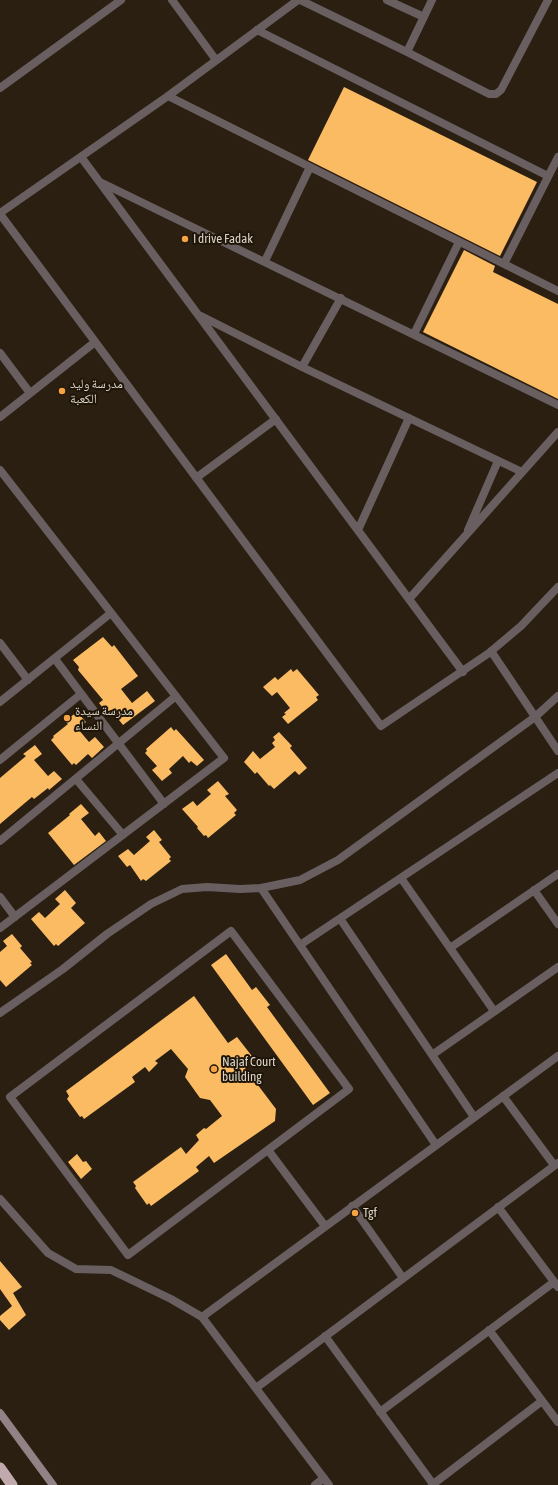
<!DOCTYPE html>
<html>
<head>
<meta charset="utf-8">
<style>
  body { margin:0 }
  canvas { display:block; background:#2a1f11 }
</style>
</head>
<body>
<canvas width="558" height="1485"></canvas>
<script>
const c = document.querySelector('canvas').getContext('2d');
c.lineJoin = 'round';
function fill(path, color) {
  c.fillStyle = color;
  c.fill(path, 'evenodd');
}
function strokePath(path, color, width, dash) {
  c.strokeStyle = color;
  c.lineWidth = width;
  c.lineCap = dash ? 'butt' : 'round';
  c.setLineDash(dash || []);
  c.stroke(path);
}
function write(font, color, halo, rows, align = 'center') {
  c.font = font + ' "Asap Condensed","Noto Naskh Arabic",sans-serif';
  c.lineWidth = 4;
  c.setLineDash([]);
  c.textBaseline = 'middle';
  c.strokeStyle = halo;
  c.fillStyle = color;
  for (const [text, x, y, turn = 0] of rows) {
    c.save();
    c.translate(x, y);
    c.rotate((+turn || 0) * Math.PI / 180);
    c.textAlign = isNaN(turn) ? turn : align;
    if (halo) c.strokeText(text, 0, 0);
    c.fillText(text, 0, 0);
    c.restore();
  }
}
fill(new Path2D(`
  M344 87 537 182 500 256 308 160Z
  M464 250 495 266 493 272 558 304V399L423 332Z
  M103 637 112 647 114 645 138 676 121 689 132 703 147 691 155 701 123 725 111 710 107 713 99 703 103 700 78 670 79 667 73 660Z
  M291 669 293 672 297 669 319 695 316 697 318 700 288 724 282 717 286 714 284 713 290 708 277 692 272 696 263 687 275 677 278 680Z
  M77 712 86 722 78 729 89 742 95 737 104 747 92 758 88 754 76 765 74 763 72 765 51 740 54 737 53 736 68 724 65 721Z
  M171 727 174 731 176 729 204 760 197 766 191 761 189 763 183 756 169 769 172 773 162 781 152 770 157 766 145 753 147 751 146 749Z
  M279 732 292 746 290 748 307 768 299 775 295 771 274 789 270 785 269 786 257 772 255 774 244 762 253 751 260 759 275 747 272 743 275 740 273 737Z
  M35 745 42 754 34 760 48 776 54 771 62 779 49 790 48 788 34 799 32 797 0 824V778L26 756 23 754Z
  M218 781 229 794 225 796 237 810 234 813 236 815 208 838 206 835 204 836 197 828 198 827 182 809 193 801 197 806 211 794 207 790Z
  M81 804 89 813 81 819 95 836 99 832 106 841 74 865 48 833 70 815 69 814Z
  M154 830 162 840 159 842 171 857 169 859 171 861 146 881 143 879 141 881 130 865 127 867 118 856 128 849 134 855 150 841 146 837Z
  M65 890 76 903 71 908 85 923 58 946 56 944 54 946 31 919 39 912 45 918 60 904 55 899Z
  M12 934 22 946 20 948 32 962 30 963 32 965 6 987 0 980V952L7 946 3 941Z
  M226 954 252 990 256 987 270 1005 267 1007 330 1093 313 1105 211 965Z
  M194 996 228 1043 237 1037 255 1060 245 1068 276 1109 275 1121 214 1163 209 1156 196 1167 199 1171 151 1206 149 1203 147 1205 135 1188 136 1186 133 1182 181 1147 186 1154 199 1140 196 1135 204 1128 206 1129 222 1116 210 1100 200 1098 185 1077 188 1069 171 1049 155 1061 158 1063 149 1072 145 1067 132 1077 135 1082 84 1119 82 1116 80 1117 67 1099 69 1096 66 1091Z
  M77 1154 83 1162 86 1161 92 1169 81 1179 68 1162Z
  M0 1261 22 1287 13 1293 26 1315 9 1330 0 1320V1316L12 1306 0 1289Z`), '#fabb63');
strokePath(new Path2D(`
  M172 0 216 60
  M300 0 407 52 489 94H496L501 90 548 0
  M387 0 424 17
  M257 30 548 176
  M407 52 432 0
  M168 96 558 291
  M81 157 463 672
  M100 182 558 405
  M0 213 168 96 298 0
  M0 214 381 726 489 653 521 626 558 587
  M265 261 310 167
  M504 264 558 157
  M201 316 302 367 522 472
  M414 334 459 242
  M0 353 30 393
  M302 367 341 298
  M0 417 95 342
  M0 470 224 758 0 928
  M196 478 276 419
  M358 530 409 418
  M468 530 498 461
  M409 599 558 432
  M0 643 28 680
  M491 651 558 751
  M55 659 164 804
  M0 702 111 613
  M0 760 81 694
  M76 779 123 835
  M0 841 176 696
  M401 878 494 1011
  M261 888 436 1145
  M534 890 558 924
  M0 897 15 917
  M341 920 474 1117
  M231 931 349 1089 128 1255 10 1097Z
  M300 945 558 773
  M450 948 558 874
  M0 1013 63 969 107 934 151 904 182 889 207 887 240 889 261 888 300 880 338 860 535 717 558 696
  M432 1055 558 967
  M503 1096 554 1165
  M268 1150 325 1226
  M0 1199 48 1253 76 1269 111 1270 171 1299 202 1317 329 1485
  M352 1206 403 1278
  M498 1207 558 1287
  M202 1317 558 1056
  M489 1330 558 1422
  M325 1336 433 1484
  M256 1388 558 1163
  M380 1412 554 1282
  M315 1485 324 1478
  M432 1485 542 1401`), '#695f61', 8);
strokePath(new Path2D(`
  M0 88 121 0`), '#695f61', 8);
strokePath(new Path2D(`
  M0 1413 53 1485`), '#928285', 8);
strokePath(new Path2D(`
  M0 1468 12 1485`), '#c0aaae', 11);
for (const [x, y, r, color] of [
  [185,239,4,"#f5a345"],
  [62,391,4,"#f5a345"],
  [67,718,4,"#f5a345"],
  [214,1069,4,"#f5a345"],
  [355,1213,4,"#f5a345"]
]) {
  const dot = new Path2D();
  dot.arc(x, y, r, 0, 2 * Math.PI);
  c.fillStyle = color;
  c.fill(dot);
  strokePath(dot, '#201608', 1.5);
}
write('13px', '#dad2c9', '#201608', [
  ["I drive Fadak",193,239],
  ["مدرسة وليد",70,384],
  ["الكعبة",70,399],
  ["مدرسة سيدة",75,711],
  ["النساء",75,726],
  ["Najaf Court",222,1062],
  ["building",222,1077],
  ["Tgf",363,1213]
], 'left');
</script>
</body>
</html>
